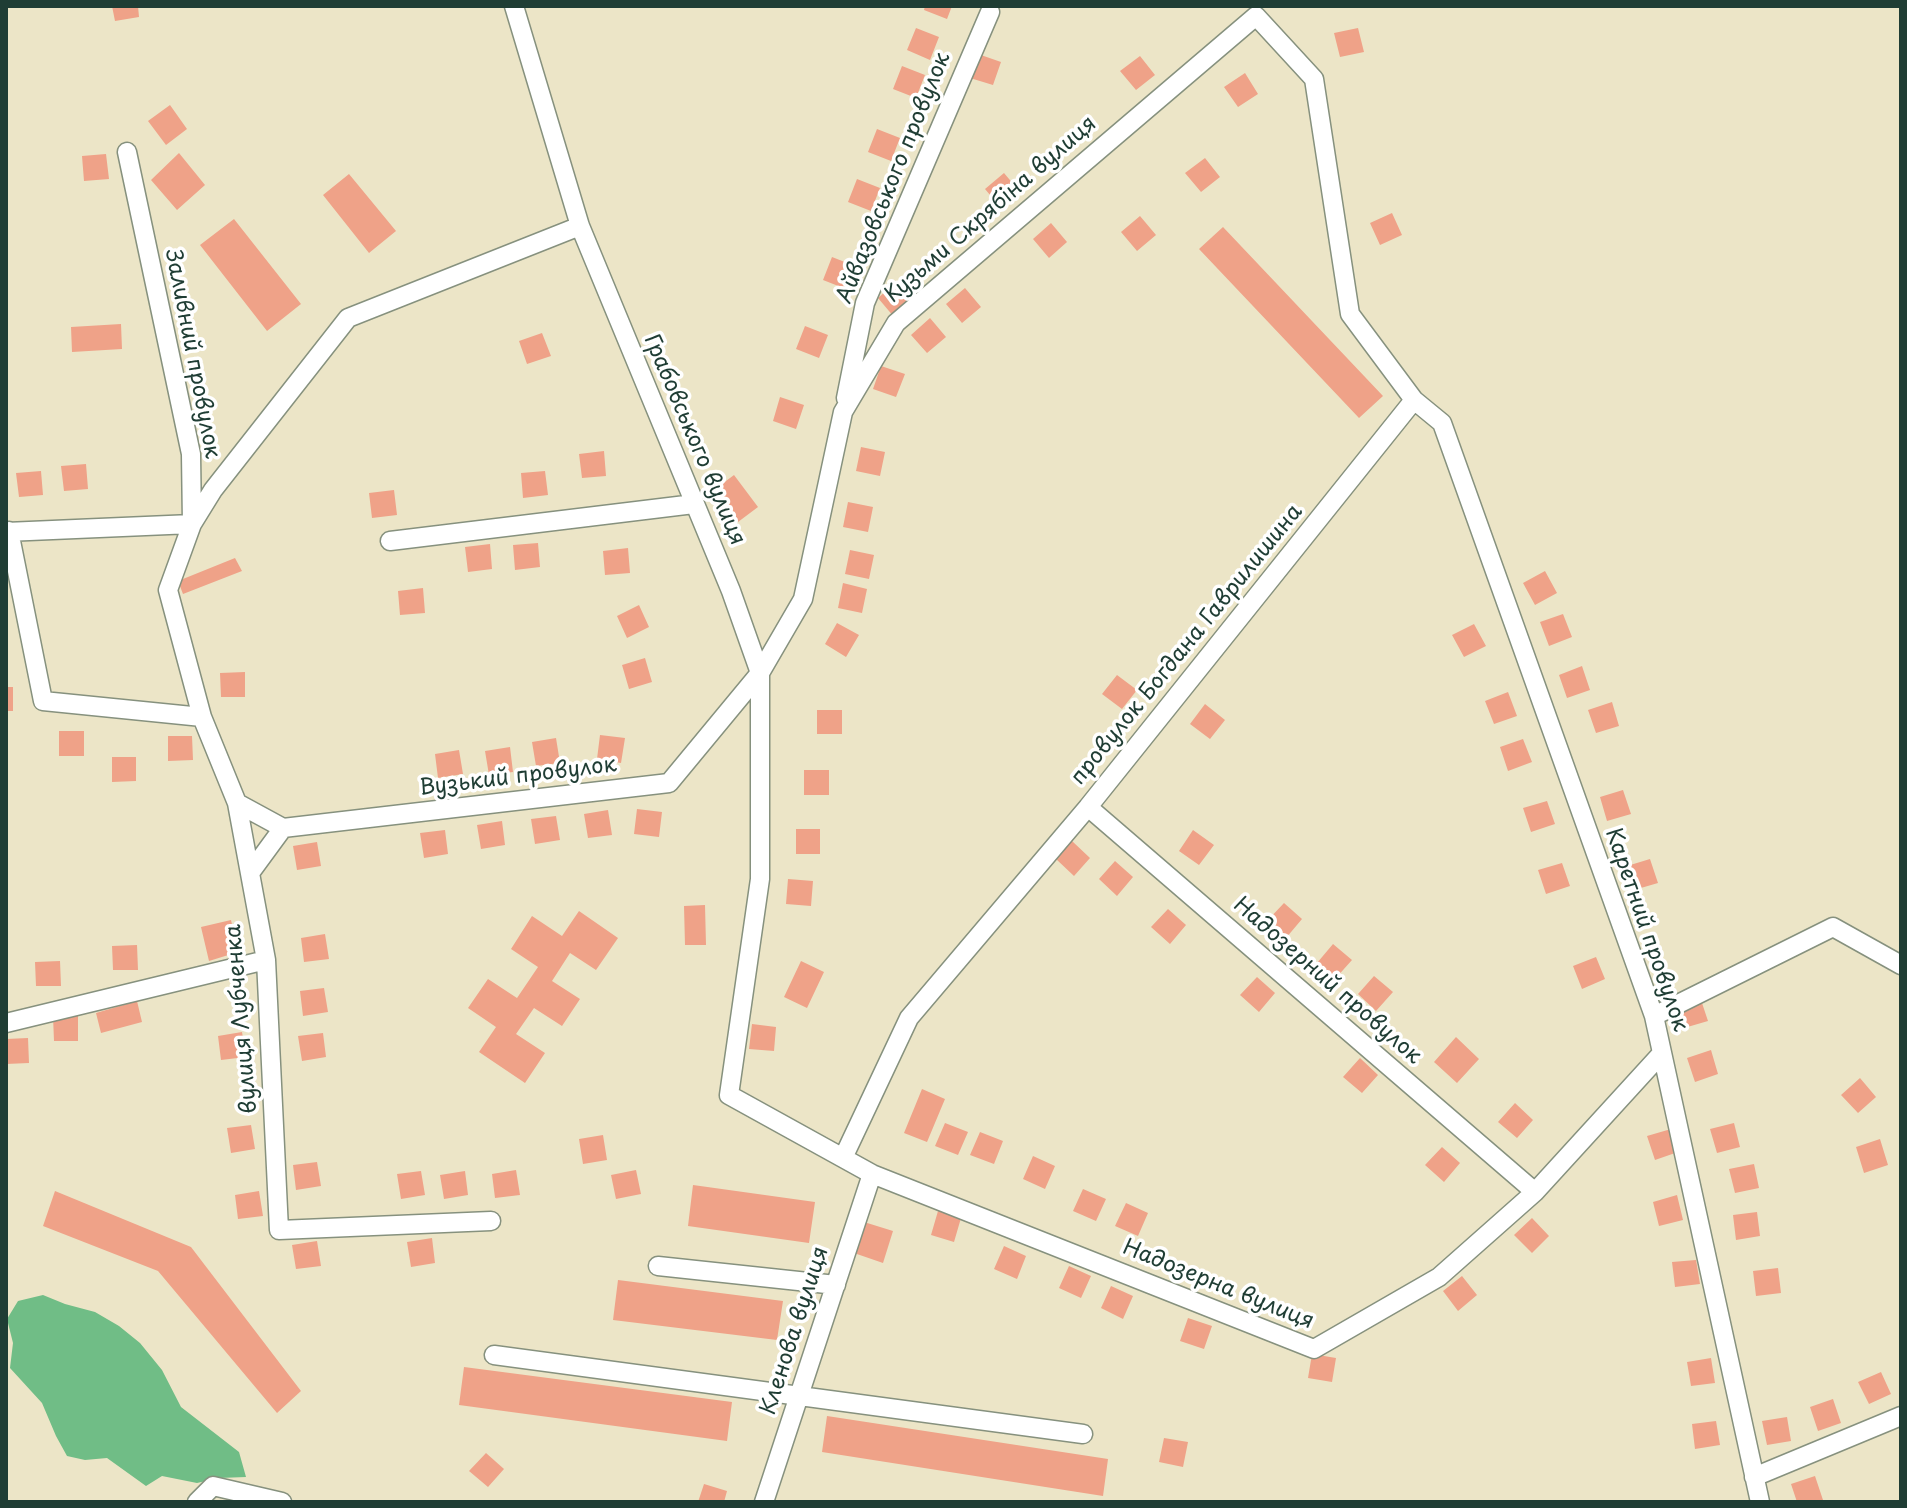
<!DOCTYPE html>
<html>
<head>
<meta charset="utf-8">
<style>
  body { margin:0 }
  #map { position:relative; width:1907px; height:1508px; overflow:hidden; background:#ece5c7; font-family:"Playpen Sans",sans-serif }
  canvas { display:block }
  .frame { position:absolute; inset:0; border:8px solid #1f3d34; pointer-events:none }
</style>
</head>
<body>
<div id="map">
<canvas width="1907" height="1508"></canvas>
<div class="frame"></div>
</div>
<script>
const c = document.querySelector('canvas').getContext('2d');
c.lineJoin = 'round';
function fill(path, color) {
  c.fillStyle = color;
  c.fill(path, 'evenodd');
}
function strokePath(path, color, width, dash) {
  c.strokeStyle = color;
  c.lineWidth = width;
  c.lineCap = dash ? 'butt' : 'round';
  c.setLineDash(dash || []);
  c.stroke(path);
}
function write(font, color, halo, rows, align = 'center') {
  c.font = font + ' "Playpen Sans",sans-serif';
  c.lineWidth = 7;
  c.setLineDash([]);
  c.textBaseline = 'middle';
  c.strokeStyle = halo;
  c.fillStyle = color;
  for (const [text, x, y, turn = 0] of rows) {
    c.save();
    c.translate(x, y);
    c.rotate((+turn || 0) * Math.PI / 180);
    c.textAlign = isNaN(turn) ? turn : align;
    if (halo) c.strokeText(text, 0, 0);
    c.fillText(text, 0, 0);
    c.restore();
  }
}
fill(new Path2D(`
  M43 1295 65 1304 95 1312 119 1326 140 1343 162 1370 181 1407 239 1452 246 1477 219 1478 197 1483 162 1476 146 1486 107 1458 85 1460 67 1456 56 1436 42 1403 10 1368 13 1343 7 1319 18 1301Z`), '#70bd86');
fill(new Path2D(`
  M112 6H138L139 17 115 21Z
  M925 6H952L947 19 924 10Z
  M916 28 939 37 930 60 907 50Z
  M1358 28 1364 52 1340 57 1334 33Z
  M978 54 1001 62 993 85 970 78Z
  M1140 56 1155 75 1136 90 1120 71Z
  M902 66 925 75 916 98 893 89Z
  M1245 73 1258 94 1238 107 1224 87Z
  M170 105 187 129 166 145 148 121Z
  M877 129 900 138 891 161 868 152Z
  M179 153 205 185 177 210 151 180Z
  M106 154 109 179 84 181 82 156Z
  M1205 158 1220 177 1201 192 1185 173Z
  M1004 173 1020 192 1001 208 985 189Z
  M349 174 396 231 369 253 323 195Z
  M857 179 880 188 871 211 848 202Z
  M1392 213 1402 235 1380 245 1370 223Z
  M1140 216 1156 235 1137 251 1121 232Z
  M234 219 301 304 267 331 200 245Z
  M1051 223 1067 242 1049 258 1033 239Z
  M1223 227 1383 396 1359 418 1199 249Z
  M832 257 855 266 846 289 823 280Z
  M896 282 912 301 894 317 878 298Z
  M965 288 981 307 962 323 946 304Z
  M930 318 946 337 927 353 911 335Z
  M121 324 122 349 72 352 71 327Z
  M805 326 828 335 819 358 796 349Z
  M542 333 551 356 527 364 519 341Z
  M881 366 905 374 896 397 873 389Z
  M780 397 804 405 796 429 773 421Z
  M861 447 885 452 880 476 856 471Z
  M604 451 606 476 582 478 579 454Z
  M86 464 88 489 64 491 61 466Z
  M41 471 43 495 19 497 16 473Z
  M545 471 548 495 523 498 521 473Z
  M734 475 758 507 738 522 714 490Z
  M394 490 397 515 372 518 369 493Z
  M848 502 873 507 868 532 843 527Z
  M538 543 540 567 515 570 513 545Z
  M490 544 492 569 468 572 465 547Z
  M628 548 630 573 605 575 603 551Z
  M850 550 874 555 869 579 845 574Z
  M235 558 242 571 183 594 178 581Z
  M1545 571 1557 593 1535 605 1523 583Z
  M843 583 867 589 862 613 838 608Z
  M423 588 425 613 400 615 398 591Z
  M639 605 649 627 627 638 617 616Z
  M1563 614 1572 637 1549 646 1540 622Z
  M837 623 859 635 846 657 825 644Z
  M1474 624 1486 646 1464 657 1452 635Z
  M645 658 652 682 629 689 622 665Z
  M1582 666 1590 690 1567 698 1559 675Z
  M245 672V697H221L220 673Z
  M1117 675 1137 690 1122 709 1102 694Z
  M6 687H13V711H6Z
  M1508 692 1517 716 1494 724 1485 701Z
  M1612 702 1619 726 1596 733 1588 710Z
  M1205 704 1225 720 1210 739 1190 724Z
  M817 710H842V734H817Z
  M59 731H84V756H59Z
  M600 735 625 738 621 763 597 759Z
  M168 736H192L193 760 168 761Z
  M556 738 560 763 536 766 532 742Z
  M1523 739 1532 762 1508 771 1500 747Z
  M510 747 513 772 489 775 485 751Z
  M459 750 463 774 438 778 435 754Z
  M112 757H136V781L112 782Z
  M804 770H829V795H804Z
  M1623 790 1631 814 1607 821 1600 797Z
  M1547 801 1555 824 1531 832 1523 808Z
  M637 809 662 812 659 837 634 834Z
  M608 810 612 835 588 838 584 814Z
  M556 816 560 840 535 844 531 819Z
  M502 821 505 845 481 849 477 825Z
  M796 829H820V854H796Z
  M445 830 448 854 424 858 420 833Z
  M1193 830 1214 845 1199 865 1179 851Z
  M1072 841 1090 858 1074 876 1056 859Z
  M317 842 321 866 297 870 293 846Z
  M1650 859 1658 883 1634 890 1627 866Z
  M1115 861 1133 877 1117 896 1099 879Z
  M1562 863 1570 886 1546 894 1538 870Z
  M788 879 813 881 811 906 786 904Z
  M1284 903 1302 919 1286 938 1267 921Z
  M705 905 706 945H685L684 906Z
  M1168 909 1186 925 1170 944 1151 927Z
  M579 911 618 938 596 970 570 953 552 981 580 999 562 1026 534 1008 516 1034 545 1053 525 1083 479 1052 496 1027 468 1008 488 979 517 998 538 967 511 949 532 916 562 936Z
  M231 920 238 952 209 961 201 927Z
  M325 934 329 959 304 962 301 938Z
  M1333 944 1352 960 1335 979 1317 963Z
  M137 945 138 970H113L112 946Z
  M1596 957 1605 979 1582 989 1573 966Z
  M60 961 61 986H36L35 962Z
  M801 961 824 972 807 1008 784 997Z
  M1374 976 1393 992 1376 1011 1358 994Z
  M1257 977 1275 993 1259 1012 1240 995Z
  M324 988 328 1012 303 1016 300 991Z
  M1700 997 1708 1021 1684 1028 1677 1005Z
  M137 1001 142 1022 101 1033 96 1013Z
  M53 1016H78V1041H54Z
  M752 1024 776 1027 774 1051 749 1049Z
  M242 1032 246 1057 221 1060 218 1036Z
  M323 1033 326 1057 302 1061 298 1036Z
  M1456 1037 1479 1059 1457 1083 1434 1062Z
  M28 1038 29 1063 6 1064V1039Z
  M1711 1050 1718 1074 1695 1082 1687 1058Z
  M1360 1058 1378 1075 1362 1093 1343 1077Z
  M1860 1078 1876 1097 1858 1113 1841 1095Z
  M922 1089 945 1099 927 1142 904 1133Z
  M1515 1103 1533 1120 1517 1138 1498 1122Z
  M945 1123 968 1132 958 1155 935 1146Z
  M1734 1123 1740 1147 1717 1153 1710 1129Z
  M251 1125 255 1149 231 1153 227 1128Z
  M1671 1129 1678 1152 1655 1160 1647 1136Z
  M980 1132 1003 1141 994 1164 970 1155Z
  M603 1135 607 1160 583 1164 579 1139Z
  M1880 1139 1888 1165 1864 1173 1856 1147Z
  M1442 1147 1460 1163 1444 1182 1425 1165Z
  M1033 1156 1055 1166 1045 1189 1023 1179Z
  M317 1162 321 1186 296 1190 293 1165Z
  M1754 1164 1759 1188 1735 1193 1729 1169Z
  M516 1170 520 1195 495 1198 492 1174Z
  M636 1170 641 1194 616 1199 611 1175Z
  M421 1171 425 1195 401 1199 397 1174Z
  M465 1171 468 1195 444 1199 440 1175Z
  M693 1185 815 1202 809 1243 688 1226Z
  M1083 1189 1106 1199 1096 1221 1073 1211Z
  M55 1191 191 1247 301 1391 277 1413 158 1271 43 1226Z
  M259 1191 263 1216 238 1219 235 1195Z
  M1677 1195 1683 1220 1659 1226 1653 1202Z
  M1126 1203 1148 1213 1138 1236 1115 1226Z
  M938 1211 961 1218 954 1242 931 1235Z
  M1757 1212 1760 1236 1736 1240 1733 1215Z
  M1532 1218 1549 1236 1532 1253 1514 1235Z
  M864 1222 893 1231 883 1263 854 1253Z
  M432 1238 435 1263 411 1267 407 1242Z
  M317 1241 321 1266 296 1269 292 1245Z
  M1004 1246 1026 1256 1017 1279 994 1269Z
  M1696 1260 1700 1284 1675 1287 1672 1262Z
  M1069 1266 1091 1276 1081 1298 1059 1288Z
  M1778 1268 1781 1293 1756 1296 1753 1271Z
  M1462 1276 1477 1295 1458 1311 1443 1291Z
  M618 1280 783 1301 777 1340 613 1320Z
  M1111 1286 1133 1296 1123 1319 1101 1308Z
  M1188 1318 1212 1326 1204 1349 1180 1341Z
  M1312 1354 1336 1358 1332 1382 1308 1378Z
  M1711 1358 1715 1383 1691 1386 1687 1362Z
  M464 1367 732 1402 727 1441 459 1405Z
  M1881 1372 1891 1394 1869 1404 1858 1382Z
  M1833 1399 1841 1423 1818 1431 1810 1407Z
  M827 1416 1108 1459 1103 1496 822 1452Z
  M1787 1417 1791 1441 1767 1445 1762 1421Z
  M1716 1421 1720 1445 1695 1449 1692 1424Z
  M1164 1438 1188 1442 1183 1467 1159 1462Z
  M486 1453 504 1469 488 1487 469 1471Z
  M1815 1476 1823 1500 1817 1502H1797L1791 1484Z
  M704 1484 727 1491 724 1502H698Z`), '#efa288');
const minor = new Path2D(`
  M846 398 865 303 990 12
  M9 531 43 701 202 717
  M6 532 192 524 191 454 127 152
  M390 541 694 504
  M237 803 283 828 669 783 760 673 731 591 580 226 514 6
  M1088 807 1535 1192
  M250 873 283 828
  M1654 1016 1833 927 1901 965
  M6 1023 266 960
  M1662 1053 1535 1192 1439 1277 1314 1349 872 1174 729 1095 760 879V673L803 599 843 412 896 323 1256 16 1314 79 1350 314 1414 400 1442 423 1654 1016 1760 1502
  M843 1158 909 1018 1088 807 1414 400
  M491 1221 279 1230 266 960 237 803 202 717 168 590 192 524 213 490 348 318 580 226
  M658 1266 836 1285
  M494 1355 1083 1434
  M1754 1477 1901 1416
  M197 1502 213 1486 282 1502
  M764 1502 872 1174`);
strokePath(minor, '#86917e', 21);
strokePath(minor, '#fff', 18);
write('22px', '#1f3d34', '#fff', [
  ["Айвазовського провулок",894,178,-68],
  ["Кузьми Скрябіна вулиця",991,210,-41],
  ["Заливний провулок",192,354,79],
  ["Грабовського вулиця",694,440,67],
  ["провулок Богдана Гаврилишина",1187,645,-51],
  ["Вузький провулок",518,777,-7],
  ["Каретний провулок",1646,930,71],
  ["Надозерний провулок",1327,981,41],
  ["вулиця Лубченка",242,1019,-95],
  ["Надозерна вулиця",1218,1285,22],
  ["Кленова вулиця",795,1331,-72]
]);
</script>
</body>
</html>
